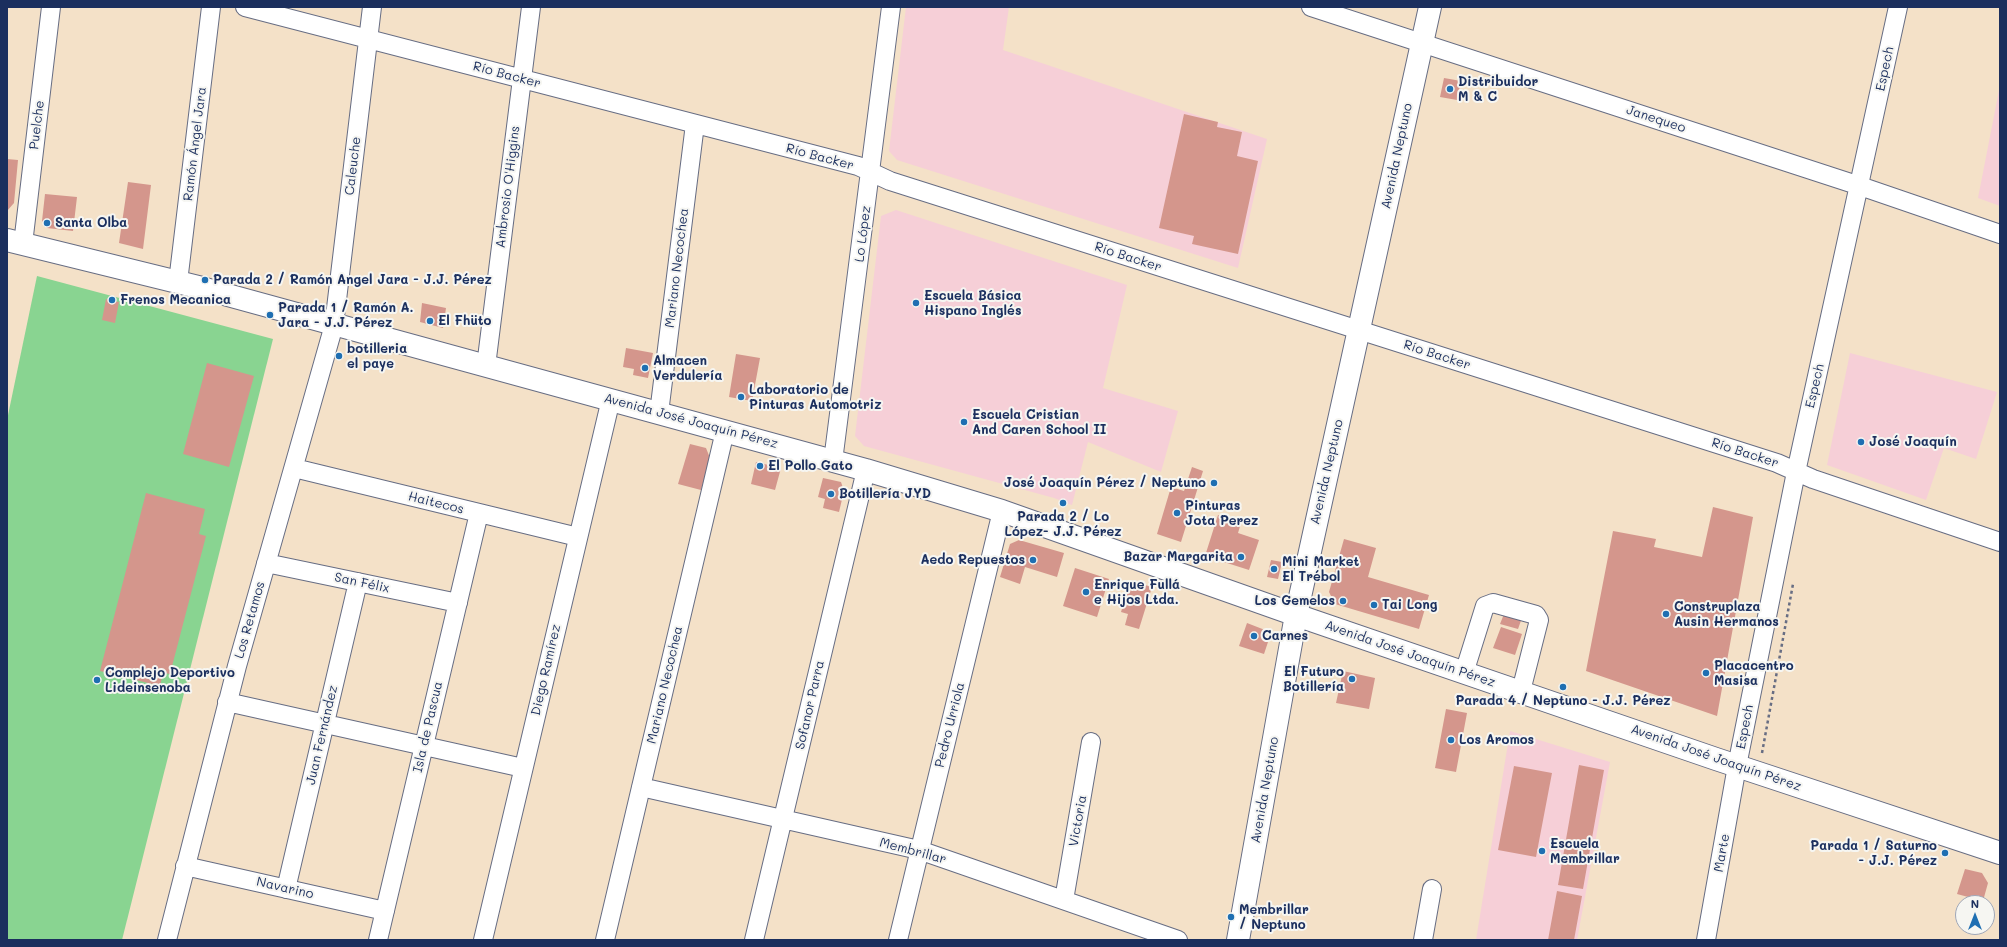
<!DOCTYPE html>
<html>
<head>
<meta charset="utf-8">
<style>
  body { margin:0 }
  #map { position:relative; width:2007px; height:947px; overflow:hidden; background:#f4e1c8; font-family:Mali,sans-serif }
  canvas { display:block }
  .frame { position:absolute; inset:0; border:8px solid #1b2f5e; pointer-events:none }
  .north { position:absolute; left:1955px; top:895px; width:40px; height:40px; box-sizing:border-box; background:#f6f6f2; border:1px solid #9ea6b7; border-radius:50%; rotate:0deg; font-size:11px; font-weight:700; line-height:16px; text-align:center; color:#1b2f5e }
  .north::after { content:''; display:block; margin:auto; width:14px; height:18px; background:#1f6fb2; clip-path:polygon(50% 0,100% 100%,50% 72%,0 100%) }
</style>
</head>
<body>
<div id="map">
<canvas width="2007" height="947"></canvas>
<div class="frame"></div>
<div class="north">N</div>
</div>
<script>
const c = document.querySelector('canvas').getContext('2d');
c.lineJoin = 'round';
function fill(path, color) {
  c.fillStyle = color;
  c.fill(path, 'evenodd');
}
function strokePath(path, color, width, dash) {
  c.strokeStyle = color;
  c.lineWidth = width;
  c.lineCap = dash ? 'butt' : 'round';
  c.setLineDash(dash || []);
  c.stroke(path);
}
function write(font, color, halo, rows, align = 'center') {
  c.font = font + ' Mali,sans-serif';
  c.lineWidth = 4;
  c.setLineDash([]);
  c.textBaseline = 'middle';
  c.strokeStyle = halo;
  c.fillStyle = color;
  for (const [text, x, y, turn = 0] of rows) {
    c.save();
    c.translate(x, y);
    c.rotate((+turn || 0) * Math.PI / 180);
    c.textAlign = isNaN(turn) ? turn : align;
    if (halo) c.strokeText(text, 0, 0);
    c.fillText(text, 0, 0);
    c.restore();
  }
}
fill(new Path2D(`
  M906 7H1009L1003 50 1267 139 1238 268 897 160 889 151Z
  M2000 85V206L1978 198Z
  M896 210 1127 285 1103 388 1178 411 1161 472 1088 442 1072 505 1054 498 864 446 855 436 881 216Z
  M1850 353 1997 392 1976 459 1944 448 1926 500 1827 465Z
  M1510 731 1610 762 1577 940H1476Z`), '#f6cfd7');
fill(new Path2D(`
  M37 276 273 339 122 940H7V420Z`), '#89d491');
fill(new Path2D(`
  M1444 78 1461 81 1457 100 1440 97Z
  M1184 114 1218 122 1217 127 1242 132 1237 156 1258 161 1238 254 1192 244 1194 236 1159 228Z
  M7 159 18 160 14 203 7 211Z
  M128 182 151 185 143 249 119 243Z
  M45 194 77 197 73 231 47 228 42 221Z
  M106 299 119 302 115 323 102 320Z
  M422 303 446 308 443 328 420 322Z
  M626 348 653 353 648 378 633 375 634 369 623 367Z
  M736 354 760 358 752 401 729 397Z
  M207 363 254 376 229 467 183 454Z
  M690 444 706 448 710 458 701 490 678 484Z
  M756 462 781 468 775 490 751 484Z
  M1192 467 1203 471 1181 542 1157 534 1171 487 1184 491Z
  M823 478 841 482 844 491 839 512 823 508 825 499 818 497Z
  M146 493 205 509 199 534 206 536 170 674 163 673 160 686 100 671Z
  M1713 507 1753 517 1717 716 1586 671 1613 531 1656 539 1654 547 1702 557Z
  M1218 515 1241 523 1238 533 1259 540 1249 570 1205 556Z
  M1344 539 1376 548 1368 577 1429 595 1419 629 1335 604 1329 592Z
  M1019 540 1064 553 1057 577 1025 567 1020 584 1000 577 1010 544Z
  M1271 560 1282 562 1278 579 1267 577Z
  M1075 568 1109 579 1097 617 1063 606Z
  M1131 581 1152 587 1139 629 1125 625 1128 614 1121 612Z
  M1506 609 1523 615 1518 629 1500 624Z
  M1247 623 1265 630 1268 642 1264 654 1239 646Z
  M1501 627 1522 634 1515 655 1493 648Z
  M1343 671 1375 678 1369 709 1336 703Z
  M1446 709 1467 713 1456 772 1435 768Z
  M1579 765 1604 770 1583 889 1558 885Z
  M1514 766 1552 773 1536 857 1498 850Z
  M1965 869 1982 873 1988 883 1983 901 1957 894Z
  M1557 891 1582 896 1574 940H1548Z`), '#d4968c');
const minor = new Path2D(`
  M245 7 858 166 890 181 1777 463 1813 479 2000 542
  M1311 7 1860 186 2000 234
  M23 244 51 7
  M178 282 211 7
  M486 366 531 7
  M659 413 695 124
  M833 461 891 7
  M294 468 578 537
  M266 563 458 603
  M1464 673 1485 606 1493 603 1536 615 1539 620 1521 691
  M227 702 523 768
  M641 787 919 850 1178 940
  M185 866 385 911
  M286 889 358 582
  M1064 900 1091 742
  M167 940 237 666 334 325 372 7
  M378 940 479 513
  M483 940 611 399
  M605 940 725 431
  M754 940 866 470
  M898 940 1002 511
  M1423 940 1432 889
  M1706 940 1737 766 1796 472 1898 7`);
const major = new Path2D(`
  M7 240 202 288 866 470 1002 511 1296 615 1716 759 2000 853
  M1238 940 1296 615 1430 7`);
strokePath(minor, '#676d83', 20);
strokePath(major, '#676d83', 24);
strokePath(new Path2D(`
  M1762 753 1793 584`), '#676d83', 2.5, [3, 3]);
strokePath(minor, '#fff', 18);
strokePath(major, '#fff', 22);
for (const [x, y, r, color] of [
  [1450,89,4,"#1f6fb2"],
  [47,223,4,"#1f6fb2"],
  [205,280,4,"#1f6fb2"],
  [112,300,4,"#1f6fb2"],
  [916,303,4,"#1f6fb2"],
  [270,315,4,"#1f6fb2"],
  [430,321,4,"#1f6fb2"],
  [339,356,4,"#1f6fb2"],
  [645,368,4,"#1f6fb2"],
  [741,397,4,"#1f6fb2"],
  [964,422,4,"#1f6fb2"],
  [1861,442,4,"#1f6fb2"],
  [760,466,4,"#1f6fb2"],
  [1214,483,4,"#1f6fb2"],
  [831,494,4,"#1f6fb2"],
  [1063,503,4,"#1f6fb2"],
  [1177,513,4,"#1f6fb2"],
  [1241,557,4,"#1f6fb2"],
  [1033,560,4,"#1f6fb2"],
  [1274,569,4,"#1f6fb2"],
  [1086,592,4,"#1f6fb2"],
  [1343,601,4,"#1f6fb2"],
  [1374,605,4,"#1f6fb2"],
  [1666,614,4,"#1f6fb2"],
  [1254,636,4,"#1f6fb2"],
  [1706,673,4,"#1f6fb2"],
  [1352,679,4,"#1f6fb2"],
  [97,680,4,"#1f6fb2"],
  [1563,687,4,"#1f6fb2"],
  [1451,740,4,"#1f6fb2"],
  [1542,851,4,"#1f6fb2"],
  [1945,853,4,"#1f6fb2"],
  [1231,917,4,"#1f6fb2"]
]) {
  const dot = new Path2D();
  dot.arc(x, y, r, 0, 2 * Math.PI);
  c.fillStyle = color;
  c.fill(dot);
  strokePath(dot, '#f6f6f2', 1.5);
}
write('13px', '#1b2f5e', '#f6f6f2', [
  ["Espech",1885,69,-78],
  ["Río Backer",507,75,15],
  ["Janequeo",1656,119,18],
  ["Puelche",37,125,-83],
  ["Ramón Ángel Jara",195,144,-83],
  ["Avenida Neptuno",1397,156,-78],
  ["Río Backer",820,157,15],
  ["Caleuche",353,166,-83],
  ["Ambrosio O'Higgins",508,187,-83],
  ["Lo López",863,234,-83],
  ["Río Backer",1128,257,18],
  ["Mariano Necochea",677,268,-83],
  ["Río Backer",1437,355,18],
  ["Espech",1815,386,-77],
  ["Avenida José Joaquín Pérez",691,421,15],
  ["Río Backer",1745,453,18],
  ["Avenida Neptuno",1327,472,-77],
  ["Haitecos",436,503,14],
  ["San Félix",362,583,12],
  ["Los Retamos",250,620,-74],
  ["Avenida José Joaquín Pérez",1410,654,19],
  ["Diego Ramírez",546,670,-77],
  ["Mariano Necochea",665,685,-77],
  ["Sofanor Parra",810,705,-77],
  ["Pedro Urriola",950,725,-76],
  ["Isla de Pascua",428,727,-77],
  ["Espech",1745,727,-79],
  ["Juan Fernández",322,735,-77],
  ["Avenida José Joaquín Pérez",1716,758,19],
  ["Avenida Neptuno",1265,790,-80],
  ["Victoria",1078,821,-80],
  ["Membrillar",913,851,15],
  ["Marte",1722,853,-80],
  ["Navarino",285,888,13]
]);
write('bold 13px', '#1b2f5e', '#f6f6f2', [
  ["Distribuidor",1458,82],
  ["M & C",1458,97],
  ["Santa Olba",55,223],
  ["Parada 2 / Ramón Angel Jara - J.J. Pérez",213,280],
  ["Escuela Básica",924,296],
  ["Hispano Inglés",924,311],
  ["Frenos Mecanica",120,300],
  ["Parada 1 / Ramón A.",278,308],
  ["Jara - J.J. Pérez",278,323],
  ["El Fhüto",438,321],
  ["botilleria",347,349],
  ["el paye",347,364],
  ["Almacen",653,361],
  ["Verdulería",653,376],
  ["Laboratorio de",749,390],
  ["Pinturas Automotriz",749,405],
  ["Escuela Cristian",972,415],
  ["And Caren School II",972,430],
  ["José Joaquín",1869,442],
  ["El Pollo Gato",768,466],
  ["José Joaquín Pérez / Neptuno",1206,483,"right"],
  ["Botillería JYD",839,494],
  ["Pinturas",1185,506],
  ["Jota Perez",1185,521],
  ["Parada 2 / Lo",1063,517,"center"],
  ["López- J.J. Pérez",1063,532,"center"],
  ["Bazar Margarita",1233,557,"right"],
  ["Aedo Repuestos",1025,560,"right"],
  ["Mini Market",1282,562],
  ["El Trébol",1282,577],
  ["Enrique Fullá",1094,585],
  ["e Hijos Ltda.",1094,600],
  ["Los Gemelos",1335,601,"right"],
  ["Tai Long",1382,605],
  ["Construplaza",1674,607],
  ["Ausin Hermanos",1674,622],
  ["Carnes",1262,636],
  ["Placacentro",1714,666],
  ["Masisa",1714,681],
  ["El Futuro",1344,672,"right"],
  ["Botillería",1344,687,"right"],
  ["Complejo Deportivo",105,673],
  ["Lideinsenoba",105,688],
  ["Parada 4 / Neptuno - J.J. Pérez",1563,701,"center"],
  ["Los Aromos",1459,740],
  ["Escuela",1550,844],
  ["Membrillar",1550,859],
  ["Parada 1 / Saturno",1937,846,"right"],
  ["- J.J. Pérez",1937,861,"right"],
  ["Membrillar",1239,910],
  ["/ Neptuno",1239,925]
], 'left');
</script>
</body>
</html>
